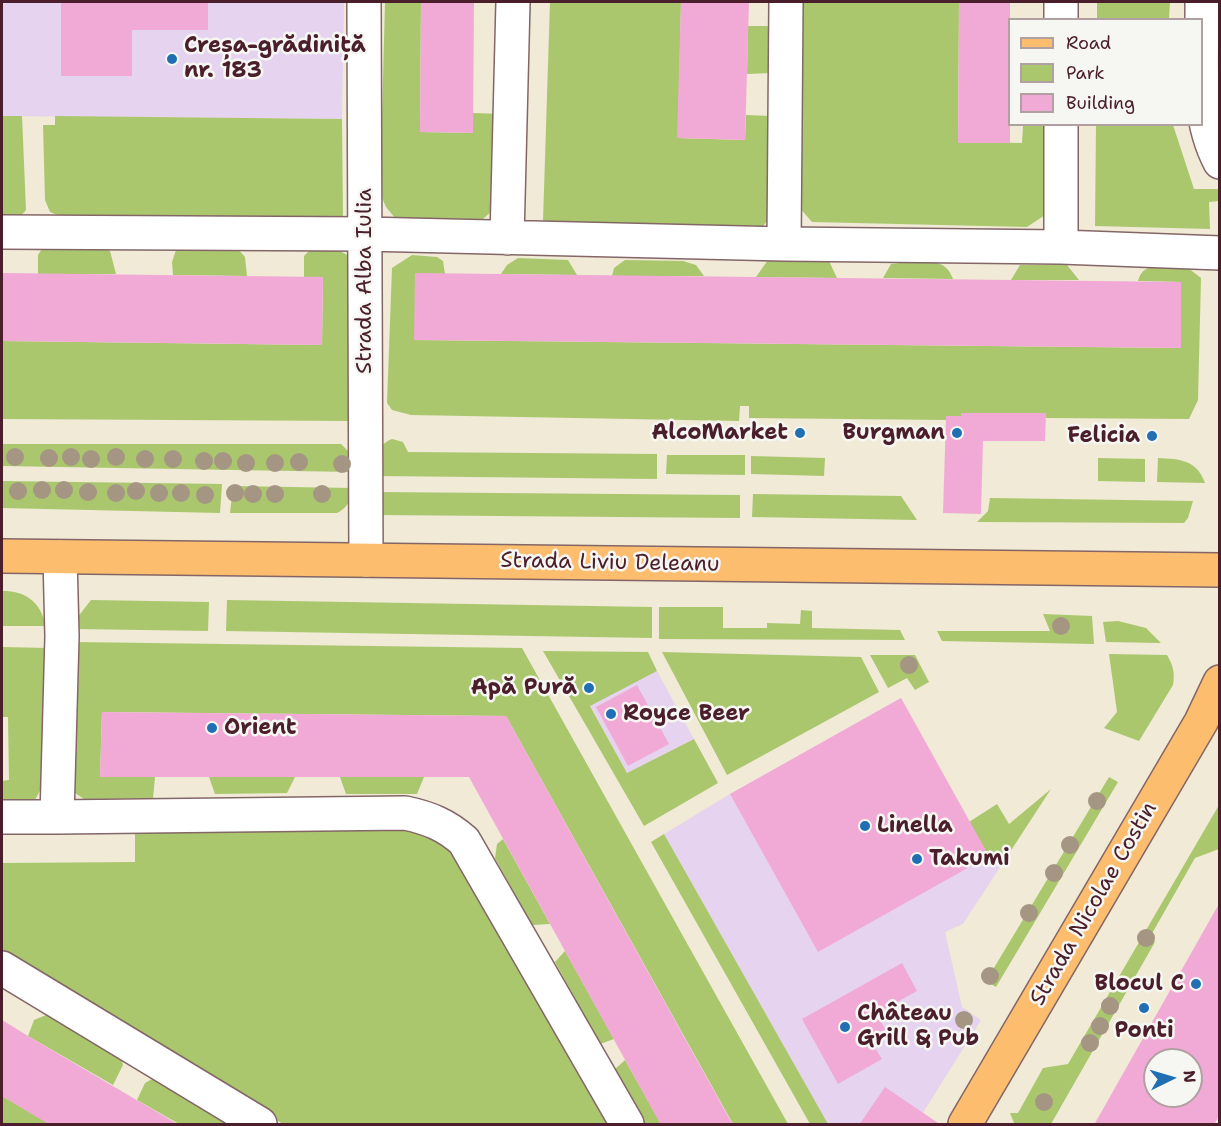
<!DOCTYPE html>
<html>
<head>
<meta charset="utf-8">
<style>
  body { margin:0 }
  #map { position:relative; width:1221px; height:1126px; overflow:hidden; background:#f0ead6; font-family:"Shantell Sans",sans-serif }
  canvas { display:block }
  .frame { position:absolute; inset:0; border:3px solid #4a1f2b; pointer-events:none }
  .legend { position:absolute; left:1008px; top:18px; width:195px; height:108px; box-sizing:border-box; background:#f6f6f2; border:2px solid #b1a0a2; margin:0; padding:8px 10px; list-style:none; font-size:18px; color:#4a1f2b }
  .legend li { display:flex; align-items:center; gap:12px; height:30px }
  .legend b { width:30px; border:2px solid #b1a0a2 }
  .north { position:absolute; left:1143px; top:1048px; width:60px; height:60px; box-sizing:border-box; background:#f6f6f2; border:2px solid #b1a0a2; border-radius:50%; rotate:85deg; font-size:16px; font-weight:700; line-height:24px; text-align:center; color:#4a1f2b }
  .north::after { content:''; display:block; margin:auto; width:21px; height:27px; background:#1f6fb2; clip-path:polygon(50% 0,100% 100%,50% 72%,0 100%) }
</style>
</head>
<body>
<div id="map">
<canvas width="1221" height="1126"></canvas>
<div class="frame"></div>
<ul class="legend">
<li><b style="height:8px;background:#fcbd6f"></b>Road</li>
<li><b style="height:16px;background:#aac76e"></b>Park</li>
<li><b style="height:16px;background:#f1aad6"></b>Building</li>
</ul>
<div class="north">N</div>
</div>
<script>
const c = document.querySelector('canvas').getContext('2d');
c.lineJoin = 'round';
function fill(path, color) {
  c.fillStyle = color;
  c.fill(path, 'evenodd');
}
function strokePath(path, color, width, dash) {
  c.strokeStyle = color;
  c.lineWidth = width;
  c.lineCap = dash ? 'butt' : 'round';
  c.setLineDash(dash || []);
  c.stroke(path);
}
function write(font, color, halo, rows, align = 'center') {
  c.font = font + ' "Shantell Sans",sans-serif';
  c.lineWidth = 5;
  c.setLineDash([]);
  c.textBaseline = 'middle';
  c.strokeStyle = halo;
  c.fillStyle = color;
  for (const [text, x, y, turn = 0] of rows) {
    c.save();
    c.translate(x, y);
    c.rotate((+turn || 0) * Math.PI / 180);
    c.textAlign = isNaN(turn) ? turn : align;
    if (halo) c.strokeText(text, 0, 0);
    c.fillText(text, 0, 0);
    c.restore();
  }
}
fill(new Path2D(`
  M2 2H344L342 119 2 116Z
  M657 671 694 739 627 773 590 705Z
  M901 698 993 865 1008 855 963 924 945 932 962 1007 981 1020 916 1124H828L664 834 730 794Z`), '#e6d3f0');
fill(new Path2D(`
  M385 2H421L420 132 473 133V113L503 114 494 209 483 219 395 218 386 207 380 193Z
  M550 2H681L678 138 745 140 746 115 770 116V218L763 226 543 221Z
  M798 2H959L958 142 1022 143 1023 126H1051L1045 215 1027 227 812 222 799 207Z
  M1097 2H1170L1169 19H1097Z
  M748 26H767L774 28 771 73 747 74Z
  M2 116H22L26 210 20 217H2Z
  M55 116 342 119 343 220 65 218 50 212 45 200 43 125H55Z
  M1096 125H1173L1194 189H1219V201L1209 202 1210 229 1095 226Z
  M43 247 104 248 110 251 116 274H38V255Z
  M238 249 245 257 247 276 173 275 172 262 176 250Z
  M338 250 347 255 352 263 350 421 2 419V341L322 345 323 277H304V256L309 251Z
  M412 255 437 257 443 261 445 274H415V340L1180 348 1181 282 1138 281C1143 261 1166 265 1183 264L1201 278 1198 400 1189 419 1046 418 1045 413H961V416H946L947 420 749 418V406H740L739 421 411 415 392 410 387 403 392 268Z
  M518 258 568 260 577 275 501 274 507 265Z
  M625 260 683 261 696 265 704 276H612L614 268Z
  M768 260 829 261 837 278 756 277Z
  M900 263C922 263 945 255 953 279L883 278 891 264Z
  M1020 265H1067L1079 280H1011Z
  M392 439 403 442 408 452 657 454V479L379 476C379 460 375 445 392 439Z
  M2 444H341L349 452 352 472 2 466Z
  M667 455H745V475L666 474Z
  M751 456 825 458 824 476 751 474Z
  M1098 458 1145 459V482L1098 481Z
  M1158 458C1180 459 1197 460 1205 483L1157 482Z
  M2 481 222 484 220 513 2 508Z
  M233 486 352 488C352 500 347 508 337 513H230Z
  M377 492 740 495V518L377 515Z
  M753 494 901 496 917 520 752 517Z
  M990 498 1193 501 1188 518 1184 523 977 522 988 511Z
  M2 591C26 591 40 601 46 626H2Z
  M91 600 209 602 208 631 77 629V618Z
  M227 600 652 607V638L226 631Z
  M659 607H723V628H767V623L800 624 801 610 812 611V628L900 630 905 640 659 639Z
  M1043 614 1092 616 1094 644 942 641 937 631H1050Z
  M1118 621 1146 628 1161 643 1106 642 1103 622Z
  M74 642 522 648 788 1124H733L506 716 102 712 100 777H155L153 798 84 799 75 793 73 785Z
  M2 647 48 648 45 781 34 802 2 804V781L9 780 8 717H2Z
  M543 651 648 652 657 671 590 706 627 773 694 739 718 783 644 826Z
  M662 652 861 657 879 692 727 775Z
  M1109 654 1167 655C1173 665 1175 673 1173 685L1139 741 1104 728 1117 712Z
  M870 655H915L929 682 915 690 907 678 888 688Z
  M209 777H295L287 793 215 794Z
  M340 777H424L417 794H346Z
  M1109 777 1118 782 996 987 986 981Z
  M1051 789 1008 855 993 865 969 822 997 804 1009 824Z
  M1219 805V849L1195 858 1150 937 1155 942 1051 1124 1014 1123 1010 1113H1018L1043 1068 1068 1064Z
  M135 825 441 828 611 1124H283L2 952V863L135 862Z
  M664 834 828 1124H810L651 842Z
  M503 839 550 924 532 925 495 858 497 844Z
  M565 951 614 1039 600 1044 555 962Z
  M51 1013 120 1054 123 1065 113 1085 28 1036 34 1020Z
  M625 1060 661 1124H642L613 1071Z
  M154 1078 227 1117 228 1124H179L137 1100 145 1083Z
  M2 1096 50 1124H2Z`), '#aac76e');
fill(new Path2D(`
  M61 2H208V30H132V76H61Z
  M421 2H474L473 133 420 132Z
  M681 2H749L745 140 677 138Z
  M959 2H1010V143H958Z
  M2 273 323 277 322 345 2 341Z
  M415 273 1181 282V348L414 340Z
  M961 413H1046L1045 441H983L981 514 943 513 946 416H961Z
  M637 685 669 744 628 766 596 707Z
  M901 698 989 856 818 952 730 794Z
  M102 712 506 716 733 1125H661L469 777H100Z
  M1220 902V1114L1214 1125H1094ZM1155 1060H1191V1096H1155Z
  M902 963 917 991 877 1013 888 1035 872 1043 882 1059 838 1084 802 1019Z
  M2 1020 28 1036 179 1125H50L2 1096Z
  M885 1087 941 1125H859Z`), '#f1aad6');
const minor = new Path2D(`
  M364 2 366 560
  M1202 2C1203 55 1194 113 1220 162
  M1061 20V2
  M2 232 365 234 784 244 1061 247 1220 253
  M507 238 513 2
  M784 244 786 2
  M1061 247V124
  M2 817H57L62 636 60 557
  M57 817 405 813C429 818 446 825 464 841L627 1124
  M2 968 260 1124`);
const major = new Path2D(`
  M2 556 1220 570
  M965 1124 1201 722 1220 682`);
strokePath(minor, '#846667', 36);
strokePath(major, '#846667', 36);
strokePath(minor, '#fff', 33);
strokePath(major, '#fcbd6f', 33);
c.fillStyle = '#a59683';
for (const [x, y] of [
  [15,457],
  [71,457],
  [116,457],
  [49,458],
  [91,459],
  [145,459],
  [173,459],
  [204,461],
  [223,461],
  [299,462],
  [246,463],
  [275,463],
  [342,464],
  [42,490],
  [64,490],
  [18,491],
  [136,491],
  [88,492],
  [116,493],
  [159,493],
  [181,493],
  [235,493],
  [253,494],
  [275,494],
  [322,494],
  [205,495],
  [1061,626],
  [909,665],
  [1097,801],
  [1070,845],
  [1054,873],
  [1029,913],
  [1146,938],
  [990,976],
  [1110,1006],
  [964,1020],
  [1100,1026],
  [1090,1043],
  [1044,1102]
]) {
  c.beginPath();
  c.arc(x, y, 9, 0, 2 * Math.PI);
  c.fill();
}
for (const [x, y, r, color] of [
  [172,59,6,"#1f6fb2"],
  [800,433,6,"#1f6fb2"],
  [957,433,6,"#1f6fb2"],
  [1152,436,6,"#1f6fb2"],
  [589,688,6,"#1f6fb2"],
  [611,714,6,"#1f6fb2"],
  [212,728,6,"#1f6fb2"],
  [865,826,6,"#1f6fb2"],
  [917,859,6,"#1f6fb2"],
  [1196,984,6,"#1f6fb2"],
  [1144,1008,6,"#1f6fb2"],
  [845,1027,6,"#1f6fb2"]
]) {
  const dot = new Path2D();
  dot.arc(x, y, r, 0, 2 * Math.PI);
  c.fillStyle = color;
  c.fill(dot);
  strokePath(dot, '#f6f6f2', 2);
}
write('bold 22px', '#4a1f2b', '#f6f6f2', [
  ["Creșa-grădiniță",184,46],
  ["nr. 183",184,71],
  ["AlcoMarket",788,433,"right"],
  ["Burgman",945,433,"right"],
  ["Felicia",1140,436,"right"],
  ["Apă Pură",577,688,"right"],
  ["Royce Beer",623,714],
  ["Orient",224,728],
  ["Linella",877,826],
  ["Takumi",929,859],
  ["Blocul C",1184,984,"right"],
  ["Château",857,1014],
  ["Grill & Pub",857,1039],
  ["Ponti",1144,1031,"center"]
], 'left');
write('22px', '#4a1f2b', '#f6f6f2', [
  ["Strada Alba Iulia",365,281,-90],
  ["Strada Liviu Deleanu",610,563,1],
  ["Strada Nicolae Costin",1094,904,-60]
]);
</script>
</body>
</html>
